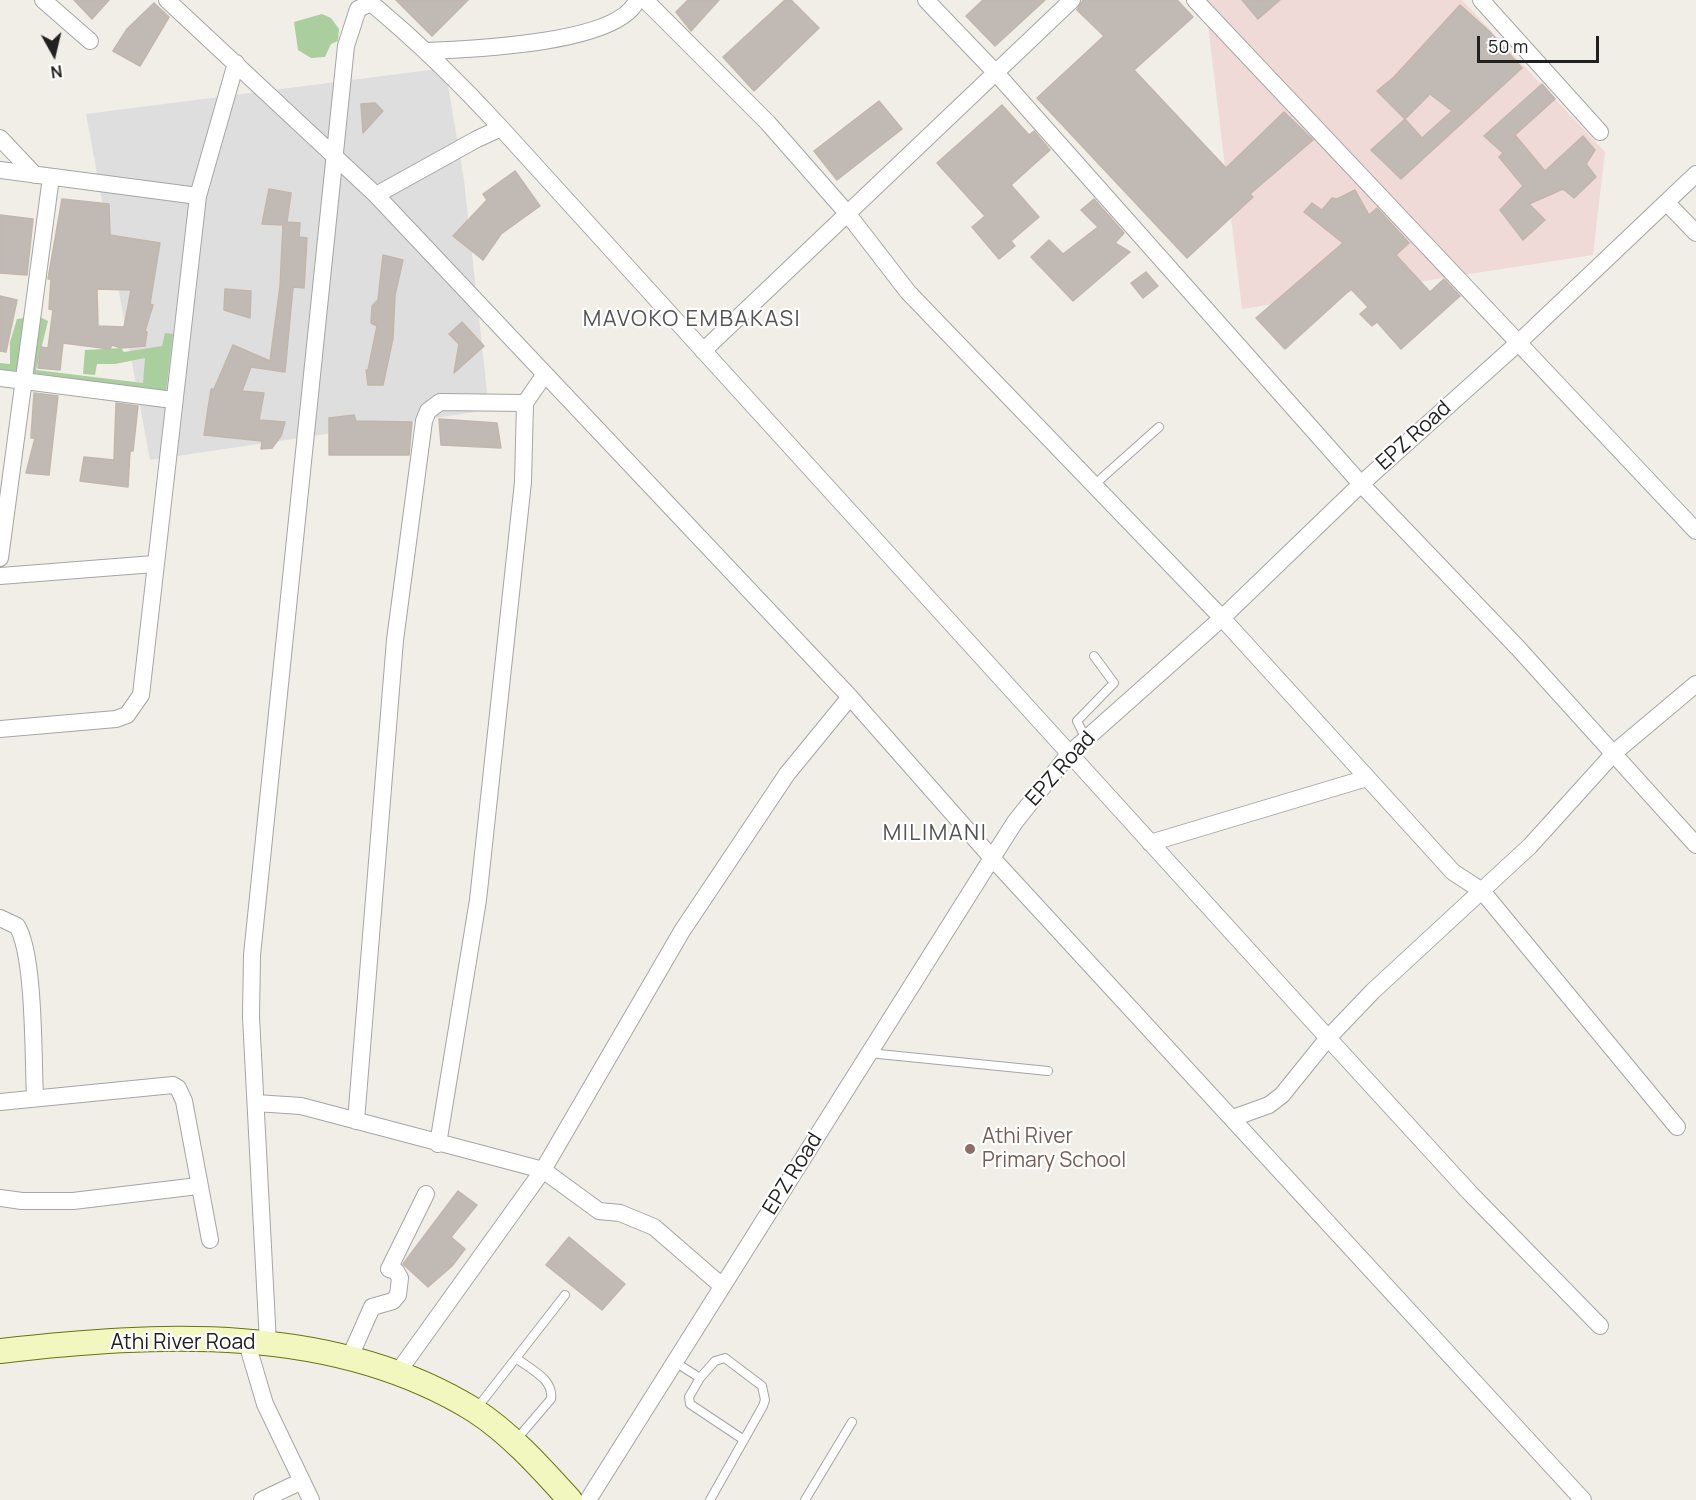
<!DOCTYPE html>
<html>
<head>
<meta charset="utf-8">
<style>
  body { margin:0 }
  #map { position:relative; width:1696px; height:1500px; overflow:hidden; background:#f1eee8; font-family:Manrope,sans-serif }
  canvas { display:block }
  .north { position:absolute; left:24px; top:24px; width:60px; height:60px; -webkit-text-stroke:4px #fff; paint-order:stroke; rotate:172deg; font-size:16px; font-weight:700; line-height:24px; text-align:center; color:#212121 }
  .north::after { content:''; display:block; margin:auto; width:21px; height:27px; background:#212121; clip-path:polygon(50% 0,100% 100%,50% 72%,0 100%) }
  .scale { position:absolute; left:1477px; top:36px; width:122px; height:27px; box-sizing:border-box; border:3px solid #212121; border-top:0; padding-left:8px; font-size:18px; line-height:21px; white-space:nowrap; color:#212121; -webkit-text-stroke:4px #fff; paint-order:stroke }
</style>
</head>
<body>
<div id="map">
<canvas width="1696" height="1500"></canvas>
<div class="north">N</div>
<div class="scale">50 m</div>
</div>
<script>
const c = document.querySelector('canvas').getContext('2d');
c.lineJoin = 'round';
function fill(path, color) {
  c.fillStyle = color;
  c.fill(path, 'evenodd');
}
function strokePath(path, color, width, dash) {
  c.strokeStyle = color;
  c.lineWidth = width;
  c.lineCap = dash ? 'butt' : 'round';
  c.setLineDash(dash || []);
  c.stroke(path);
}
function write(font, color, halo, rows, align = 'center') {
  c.font = font + ' Manrope,sans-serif';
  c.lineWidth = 4.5;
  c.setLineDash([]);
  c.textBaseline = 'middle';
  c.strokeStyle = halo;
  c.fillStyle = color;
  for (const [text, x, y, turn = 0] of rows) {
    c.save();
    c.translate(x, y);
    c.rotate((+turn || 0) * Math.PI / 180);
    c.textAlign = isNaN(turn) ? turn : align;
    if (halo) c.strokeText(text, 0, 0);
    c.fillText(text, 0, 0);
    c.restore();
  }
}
fill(new Path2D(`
  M445 68 464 180 489 410 150 460 86 114Z`), '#dfdede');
fill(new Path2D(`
  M1205 0H1462L1605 152 1593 255 1242 309Z`), '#f0dad8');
fill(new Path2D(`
  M322 14 331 18 339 29 338 41 331 44 325 57 311 58 298 50 294 22Z
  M38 316 48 321 36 370 143 383 145 358 115 364H97L95 375 83 374 85 350 121 348 124 352 162 346 165 333 173 334 166 392 31 373Z
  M25 318 19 371 0 370V363L10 364V342L17 319Z`), '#abce9f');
const building = new Path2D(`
  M74 0H109L92 19Z
  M396 0H468L432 36Z
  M688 0H719L691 31 676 12Z
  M785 0H791L819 28 754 91 723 57Z
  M983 0H1045L995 46 966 16Z
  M1083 0H1177L1193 17 1134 70 1226 168 1284 112 1313 140 1250 194 1253 197 1187 258 1037 98 1104 36 1077 10Z
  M1242 0H1280L1258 19Z
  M154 3 169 17 140 66 113 51 127 29Z
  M1460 5 1489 31 1522 68 1401 179 1371 150 1405 119 1377 91 1394 77ZM1430 94 1452 111 1422 138 1405 119Z
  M1542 84 1555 99 1515 135 1545 171 1583 136 1595 150 1586 164 1596 177 1574 198 1563 189 1529 204 1545 220 1523 240 1500 210 1523 186 1499 157 1503 153 1484 136Z
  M879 101 902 129 837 180 814 151Z
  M375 103 383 111 363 133 361 104Z
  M1002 105 1029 135 1034 131 1050 150 1011 185 1039 217 1011 241 1015 246 999 259 972 227 985 216 937 163Z
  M515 171 540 206 501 234 483 260 453 236 487 200 483 194Z
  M269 189 291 193 287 222 300 223 299 237 307 238 304 288 293 287 285 372 251 367 242 391 264 393 259 420 285 422 281 436 272 448 261 449 262 441 204 435 211 389H214L233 345 270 361 280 286 283 225 262 224Z
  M1355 190 1369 215 1377 208 1409 243 1396 255 1430 292 1444 279 1460 296 1401 349 1377 322 1372 326 1360 314 1368 307 1351 289 1285 349 1256 318 1343 243 1304 212 1312 203 1322 210 1332 198 1337 199Z
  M62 199 109 204 110 235 160 243 150 304 153 305 145 331 147 332 145 346 121 348 112 345 110 349 63 343 60 370 38 368 41 347 48 348 53 310 49 309 51 279H48ZM97 289 131 290 124 327 98 326Z
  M1094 199 1124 233 1115 243 1130 252 1073 301 1031 257 1049 240 1063 254 1098 227 1081 210Z
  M0 215 33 219 27 275 0 273Z
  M383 255 403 260 395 295 393 338 383 385H368L366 370H368L377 326 371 323 372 306 378 300Z
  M1146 272 1158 286 1143 298 1131 283Z
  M225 289 251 291 250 318 224 310Z
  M0 296 17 300 6 352 0 351Z
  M462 322 484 346 454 373 459 344 449 334Z
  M34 393 58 396 49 475 26 473 35 438H31Z
  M116 403 138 406 133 451H130L128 487 80 481 84 457 114 460Z
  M354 415 356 421 412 422 409 455H329V418Z
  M439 419 497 423 501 448 441 445Z
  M458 1191 477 1205 451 1237 465 1249 452 1266 428 1287 403 1264Z
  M569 1237 625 1284 602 1310 546 1265Z`);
fill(building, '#c1bab4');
strokePath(building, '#c2b6ab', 1.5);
const service = new Path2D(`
  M1094 485 1159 427
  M1086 739 1077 721 1114 683 1094 656
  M869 1053 1048 1071
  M675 1362 700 1378 715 1361 725 1358 762 1386 765 1400 763 1406 710 1500
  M700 1378 689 1397 690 1404 744 1440
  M477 1408 565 1295
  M516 1440 551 1399C554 1379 530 1369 516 1358
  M805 1500 852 1422`);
const minor = new Path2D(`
  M43 0 90 41
  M167 0 376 195 850 697 992 858 1583 1500
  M645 0 768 123 847 213 908 292 1222 618 1453 872 1482 891 1677 1127
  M926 0 997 74 1361 484 1518 648 1696 845
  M1195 0 1696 531
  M1481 0 1600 132
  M427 51C471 49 619 44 637 0
  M0 138 35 175
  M0 170 198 196
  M376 195 477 139 501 128 1328 1038 1470 1193 1600 1326
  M1667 203 1696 233
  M703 351 1072 0
  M0 378 173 400
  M0 558 51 177
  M0 576 154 564
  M0 729 116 719 127 715 141 695 198 196 236 63
  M1150 843 1367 778
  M0 918 17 926C35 955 33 1059 35 1098
  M0 1102 173 1085 178 1088 184 1101 210 1240
  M256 1103 301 1106 543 1170 398 1372
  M1233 1118 1269 1105 1282 1095 1328 1038 1373 991 1530 846 1615 752 1696 684
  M356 1121 395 640 424 421 428 411 440 402 525 403
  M438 1144 478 900 523 482 525 403 545 374
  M0 1198 22 1201H73L198 1186
  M722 1286 654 1227 620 1213 599 1211 543 1170 682 931 787 774 850 697
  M246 1340 265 1404 311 1500
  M268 1343 251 1017 252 955 346 46 358 9 371 3C418 42 460 83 501 128
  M349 1359 372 1307 393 1301 398 1295 400 1278 396 1271 389 1269 426 1194
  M262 1500 302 1481
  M588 1500 992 858 1015 822 1069 754 1222 618 1361 484 1517 344 1696 174`);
const secondary = new Path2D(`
  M0 1351C158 1333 333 1323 474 1410 510 1433 542 1469 570 1500`);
strokePath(service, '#a5a5a5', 10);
strokePath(minor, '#a5a5a5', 18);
strokePath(secondary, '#65750b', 26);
strokePath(service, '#fff', 8);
strokePath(minor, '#fff', 16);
strokePath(secondary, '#f2f7c0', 24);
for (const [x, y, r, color] of [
  [970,1149,6,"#8d6e63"]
]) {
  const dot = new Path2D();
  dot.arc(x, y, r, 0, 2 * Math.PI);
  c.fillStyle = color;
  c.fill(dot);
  strokePath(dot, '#fff', 2);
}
write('21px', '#212121', '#fff', [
  ["EPZ Road",1414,436,-42],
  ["EPZ Road",1061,769,-48],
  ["EPZ Road",793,1174,-58],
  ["Athi River Road",183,1343]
]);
write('21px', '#785e54', '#fff', [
  ["Athi River",982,1137],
  ["Primary School",982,1161]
], 'left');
c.letterSpacing = '1.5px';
write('22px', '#545454', '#fff', [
  ["MAVOKO EMBAKASI",692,320],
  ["MILIMANI",935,834]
]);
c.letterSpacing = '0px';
</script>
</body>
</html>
